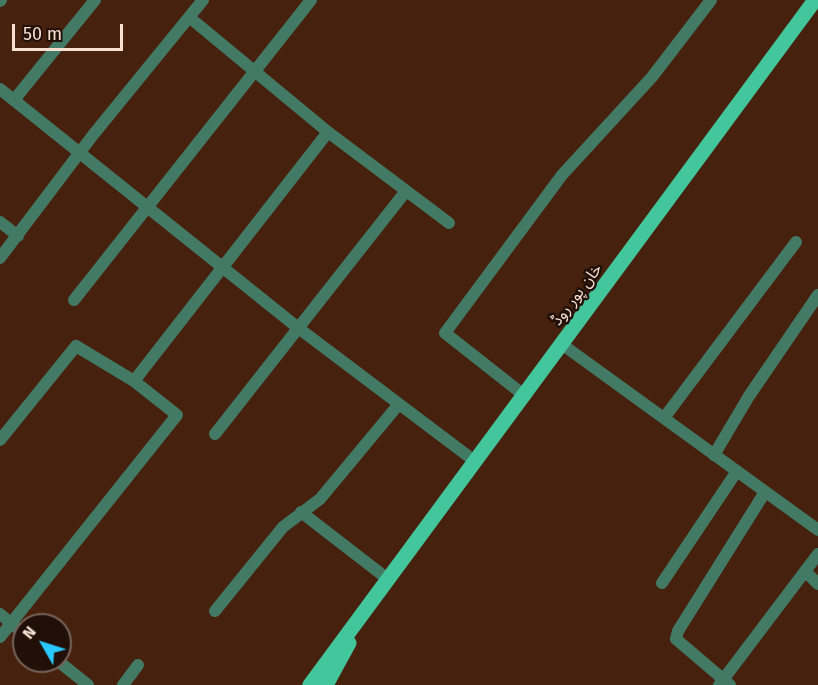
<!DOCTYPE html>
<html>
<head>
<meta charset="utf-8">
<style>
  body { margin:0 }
  #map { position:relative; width:818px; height:685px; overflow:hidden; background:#46210d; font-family:"Fira Sans",sans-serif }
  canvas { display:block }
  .north { position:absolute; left:12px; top:613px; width:60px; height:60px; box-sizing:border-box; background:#211008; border:2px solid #776359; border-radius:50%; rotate:309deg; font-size:16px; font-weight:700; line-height:24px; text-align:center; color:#f7dfd2 }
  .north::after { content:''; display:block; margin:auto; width:21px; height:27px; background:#29c8ff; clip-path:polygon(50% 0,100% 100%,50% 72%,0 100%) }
  .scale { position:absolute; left:12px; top:24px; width:111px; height:27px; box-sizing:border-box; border:3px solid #f7dfd2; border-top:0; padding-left:8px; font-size:18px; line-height:21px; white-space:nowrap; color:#f7dfd2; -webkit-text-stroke:4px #211008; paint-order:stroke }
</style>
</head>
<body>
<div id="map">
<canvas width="818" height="685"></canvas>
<div class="north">N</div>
<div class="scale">50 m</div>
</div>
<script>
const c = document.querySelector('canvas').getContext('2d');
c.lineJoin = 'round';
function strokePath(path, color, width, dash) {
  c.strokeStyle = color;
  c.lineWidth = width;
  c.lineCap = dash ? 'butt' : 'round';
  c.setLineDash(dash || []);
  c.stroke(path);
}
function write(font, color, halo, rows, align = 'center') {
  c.font = font + ' "Fira Sans","Noto Sans Arabic",sans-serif';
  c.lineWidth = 5;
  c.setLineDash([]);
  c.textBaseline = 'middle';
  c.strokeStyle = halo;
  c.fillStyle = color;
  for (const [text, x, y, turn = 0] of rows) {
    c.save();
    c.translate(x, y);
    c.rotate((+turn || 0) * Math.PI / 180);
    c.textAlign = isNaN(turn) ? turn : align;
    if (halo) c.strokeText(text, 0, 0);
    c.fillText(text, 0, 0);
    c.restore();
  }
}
strokePath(new Path2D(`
  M0 1 1 0
  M189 17 328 132 449 223
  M0 89 297 327 476 462
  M14 100 95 0
  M0 222 18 236
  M0 258 93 135 203 0
  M74 300 311 0
  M563 345 818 530
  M134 381 328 132
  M525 396 445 333 562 175 652 77 711 0
  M664 418 796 242
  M215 434 406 191
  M0 440 76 346 134 381 177 415 0 637
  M714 455 749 396 818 295
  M301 512 389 580
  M805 571 818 584
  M662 583 737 471
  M215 611 283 527 320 499 399 404
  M0 614 24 634
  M58 661 88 685
  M123 685 138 665
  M719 685 818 554
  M730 685 676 639 678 631 765 492`), '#427a65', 12);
strokePath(new Path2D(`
  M310 685 815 0
  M326 685 349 643`), '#44c69c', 15);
write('16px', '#f7dfd2', '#211008', [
  ["خان پور روڈ",577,295,-53]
]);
</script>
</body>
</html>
